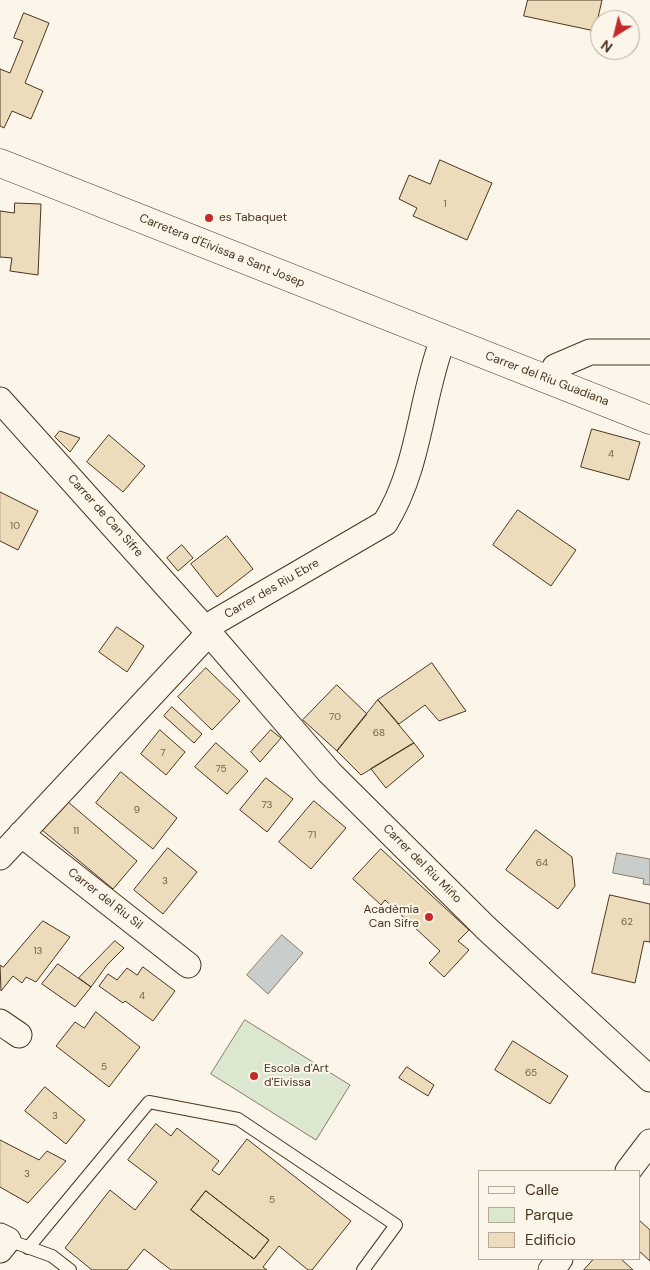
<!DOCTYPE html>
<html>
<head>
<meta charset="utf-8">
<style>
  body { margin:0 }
  #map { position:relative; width:650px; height:1270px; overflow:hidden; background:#fbf6e9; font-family:"DM Sans",sans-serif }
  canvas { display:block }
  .legend { position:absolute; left:478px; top:1170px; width:162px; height:90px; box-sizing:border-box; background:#fbf6e9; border:1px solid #b4a999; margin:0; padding:6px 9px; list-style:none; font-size:15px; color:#4a3520 }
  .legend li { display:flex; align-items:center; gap:10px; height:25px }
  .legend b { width:25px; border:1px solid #b4a999 }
  .north { position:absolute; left:590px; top:10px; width:50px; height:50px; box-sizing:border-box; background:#fbf6e9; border:1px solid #b4a999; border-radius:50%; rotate:216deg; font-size:14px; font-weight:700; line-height:20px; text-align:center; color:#4a3520 }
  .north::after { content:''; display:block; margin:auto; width:18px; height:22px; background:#c62828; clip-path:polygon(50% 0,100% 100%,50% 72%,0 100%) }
</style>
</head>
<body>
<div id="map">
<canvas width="650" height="1270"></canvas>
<ul class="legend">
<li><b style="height:6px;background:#fbf6e9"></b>Calle</li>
<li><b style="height:14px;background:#dce7d0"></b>Parque</li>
<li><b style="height:14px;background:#ecdcbc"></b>Edificio</li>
</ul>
<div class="north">N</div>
</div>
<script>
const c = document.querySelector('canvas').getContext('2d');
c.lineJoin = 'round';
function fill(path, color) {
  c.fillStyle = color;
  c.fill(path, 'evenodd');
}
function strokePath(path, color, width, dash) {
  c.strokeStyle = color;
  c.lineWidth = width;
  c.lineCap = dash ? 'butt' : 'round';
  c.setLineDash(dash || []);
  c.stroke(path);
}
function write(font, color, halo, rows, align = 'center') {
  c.font = font + ' "DM Sans",sans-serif';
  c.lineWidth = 4;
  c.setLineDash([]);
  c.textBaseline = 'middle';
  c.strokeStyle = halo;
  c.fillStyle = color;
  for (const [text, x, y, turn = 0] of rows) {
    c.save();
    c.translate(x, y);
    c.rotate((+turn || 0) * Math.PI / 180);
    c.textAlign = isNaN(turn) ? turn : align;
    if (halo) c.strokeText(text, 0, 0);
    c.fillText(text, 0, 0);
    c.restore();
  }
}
const green = new Path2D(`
  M245 1020 350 1085 316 1140 211 1074Z`);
fill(green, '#dce7d0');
strokePath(green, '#887966', 1);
const water = new Path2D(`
  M617 853 650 859V885L643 884 644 879 613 873Z
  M282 935 303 953 268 994 247 975Z`);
fill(water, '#c9cecd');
strokePath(water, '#887966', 1);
const building = new Path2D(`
  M528 0H602L595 31 524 16Z
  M24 13 49 23 25 83 43 91 31 119 12 111 4 128 0 126V69L10 73 23 41 14 38Z
  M440 160 492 183 467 240 413 216 417 208 399 199 409 175 430 184Z
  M15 203 41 204 38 275 10 271 12 258 0 257V211L14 213Z
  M592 429 640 442 629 480 581 467Z
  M60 431 80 438 70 452 55 437Z
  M109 435 145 466 123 492 87 462Z
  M0 492 38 511 18 550 0 541Z
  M518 510 576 550 551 586 493 545Z
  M227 536 253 569 217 597 191 564Z
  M182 545 193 558 178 571 167 558Z
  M117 627 144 646 127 672 99 652Z
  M432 663 466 711 439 721 425 705 399 724 378 700Z
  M206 668 240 701 212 730 178 697Z
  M337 685 367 714 337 751 303 720Z
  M378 700 414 743 361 775 337 751Z
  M172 707 202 734 194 743 164 716Z
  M160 730 185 752 166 775 141 754Z
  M271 730 281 738 260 762 251 752Z
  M216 743 248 771 227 794 195 767Z
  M414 743 424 756 386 788 371 769Z
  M121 772 177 818 153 849 96 803Z
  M266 778 293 799 267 832 240 810Z
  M67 801 137 861 113 889 42 830Z
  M314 801 346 828 311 869 279 842Z
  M536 830 572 857 575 886 558 909 506 870Z
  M168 848 197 872 163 914 134 890Z
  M381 849 469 930 458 941 469 950 444 977 429 963 440 951 385 900 381 905 353 879Z
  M610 895 650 904V942L644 941 635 983 592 973Z
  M43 921 70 937 36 982 26 977 22 983 13 976 1 991 0 965 3 967Z
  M115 941 124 948 107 965 91 987 79 978Z
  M58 964 91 987 75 1007 42 984Z
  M143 967 175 991 153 1021 125 1001 123 1003 99 986 108 974 117 980 127 968 137 975Z
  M96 1012 140 1047 109 1087 56 1046 75 1022 84 1028Z
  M513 1041 568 1076 550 1104 495 1070Z
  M407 1067 434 1085 428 1096 399 1078Z
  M45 1087 85 1120 66 1144 25 1111Z
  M156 1124 171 1136 177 1128 219 1161 212 1170 219 1175 247 1139 351 1221 312 1270H308L279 1246 263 1267 267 1270H171L144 1249 127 1270H92L65 1248 110 1190 135 1210 157 1182 128 1160ZM206 1191 269 1240 254 1259 191 1210Z
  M0 1140 39 1160 47 1151 66 1161 28 1203 0 1187Z
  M206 1191 269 1240 254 1259 191 1210Z
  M639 1220 650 1230V1261L639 1251Z
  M594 1259H621L633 1270H584Z`);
fill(building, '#ecdcbc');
strokePath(building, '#4a3520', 1);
const service = new Path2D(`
  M8 1240 52 1256 70 1270
  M28 1248 149 1102 238 1119 396 1225 363 1270`);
const minor = new Path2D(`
  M549 380 555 367 590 352H650
  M0 400 209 633 329 772 486 928 650 1079
  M21 834 188 965
  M0 857 209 633 215 622 385 523C420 467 420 400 443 339
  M0 1022 19 1035
  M628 1171 650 1142
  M0 1236 8 1240 0 1250
  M551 1270 560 1259`);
const primary = new Path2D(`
  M0 163 650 420`);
strokePath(service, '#4a3520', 14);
strokePath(minor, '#4a3520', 27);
strokePath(primary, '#4a3520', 29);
strokePath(service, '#fbf6e9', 12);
strokePath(minor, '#fbf6e9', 25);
strokePath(primary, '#fbf6e9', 28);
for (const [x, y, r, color] of [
  [209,218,5,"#c62828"],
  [429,917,5,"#c62828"],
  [254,1076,5,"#c62828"]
]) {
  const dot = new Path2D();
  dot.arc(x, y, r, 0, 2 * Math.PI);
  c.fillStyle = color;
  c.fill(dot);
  strokePath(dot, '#fbf6e9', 2);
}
write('10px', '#725f47', null, [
  ["1",445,204],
  ["4",611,454],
  ["10",15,526],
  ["70",335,717],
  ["68",379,733],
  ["7",163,753],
  ["75",221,769],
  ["73",267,805],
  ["9",137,810],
  ["11",76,831],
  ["71",312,835],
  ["64",542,863],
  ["3",165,881],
  ["62",627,922],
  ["13",38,951],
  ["4",142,996],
  ["5",104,1067],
  ["65",531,1073],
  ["3",55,1116],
  ["3",27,1174],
  ["5",272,1200]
]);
write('12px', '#4a3520', '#fbf6e9', [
  ["es Tabaquet",219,218],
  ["Acadèmia",419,910,"right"],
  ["Can Sifre",419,924,"right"],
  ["Escola d'Art",264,1069],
  ["d'Eivissa",264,1083]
], 'left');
write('12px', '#4a3520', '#fbf6e9', [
  ["Carretera d'Eivissa a Sant Josep",222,251,22],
  ["Carrer del Riu Guadiana",547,379,21],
  ["Carrer de Can Sifre",105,516,48],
  ["Carrer des Riu Ebre",272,589,-30],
  ["Carrer del Riu Miño",422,864,45],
  ["Carrer del Riu Sil",105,899,38]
]);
</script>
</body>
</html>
